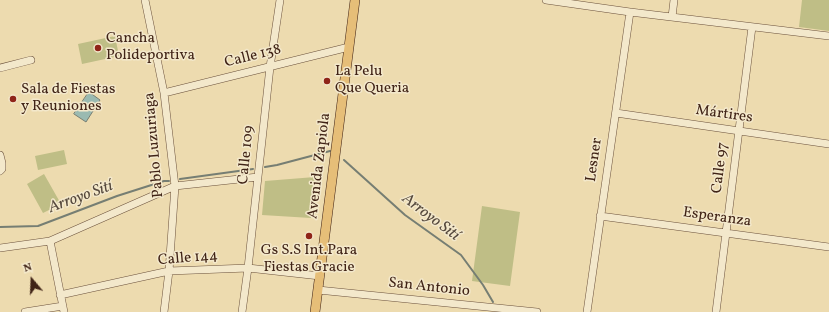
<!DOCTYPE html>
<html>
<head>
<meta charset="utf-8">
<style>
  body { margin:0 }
  #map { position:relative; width:829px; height:312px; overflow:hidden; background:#eddbaf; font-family:Vollkorn,serif }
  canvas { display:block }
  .north { position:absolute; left:12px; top:260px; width:40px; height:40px; -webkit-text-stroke:3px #f3e8cb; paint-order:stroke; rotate:341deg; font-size:11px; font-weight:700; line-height:16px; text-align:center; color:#402316 }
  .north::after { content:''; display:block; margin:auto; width:14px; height:18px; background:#402316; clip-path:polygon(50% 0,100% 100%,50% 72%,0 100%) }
</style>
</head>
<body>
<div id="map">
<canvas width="829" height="312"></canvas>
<div class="north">N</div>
</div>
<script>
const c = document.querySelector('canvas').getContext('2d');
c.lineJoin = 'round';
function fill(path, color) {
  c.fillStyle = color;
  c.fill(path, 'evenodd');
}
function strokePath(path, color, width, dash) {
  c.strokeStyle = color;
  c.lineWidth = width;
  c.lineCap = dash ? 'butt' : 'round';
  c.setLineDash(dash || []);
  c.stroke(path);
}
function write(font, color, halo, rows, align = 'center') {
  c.font = font + ' Vollkorn,serif';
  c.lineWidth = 3;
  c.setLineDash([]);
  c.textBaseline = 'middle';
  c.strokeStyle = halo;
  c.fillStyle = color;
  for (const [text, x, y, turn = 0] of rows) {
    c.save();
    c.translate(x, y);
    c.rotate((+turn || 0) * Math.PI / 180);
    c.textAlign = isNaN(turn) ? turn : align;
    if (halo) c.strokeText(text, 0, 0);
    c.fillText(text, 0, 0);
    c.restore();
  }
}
fill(new Path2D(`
  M802 0H829V31L799 27Z
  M115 36 119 56 82 64 78 44Z
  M64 150 67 164 38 170 35 156Z
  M44 174 61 204 43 213 27 184Z
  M315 177 311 218 262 215 265 181Z
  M482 206 520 212 510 286 472 281Z`), '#bfbe86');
const water = new Path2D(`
  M89 92 100 100 86 122 74 114Z`);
fill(water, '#9abab1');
strokePath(water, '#767e73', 1);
strokePath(new Path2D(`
  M344 160 405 215 461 255 483 285 493 302
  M265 167 277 165 330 151
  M180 179 253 169
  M0 227 38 226 117 196 164 181H169`), '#767e73', 2);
const minor = new Path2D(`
  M145 0 164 93 175 186 169 271 164 312
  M546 0 630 12 829 36
  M672 17 674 0
  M0 68 31 60
  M164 93 349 47
  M616 113 829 144
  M0 155 2 163V169L0 171
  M600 216 829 247
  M50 241 64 312
  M0 248 50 241 175 186 258 177
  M318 290 537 312
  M60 295 169 271 248 268 320 276
  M25 312 63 306
  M242 312 248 268 270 67 280 0
  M587 312 630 12
  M716 312 752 27`);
const major = new Path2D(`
  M315 312 355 0`);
strokePath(minor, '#6b513c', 8);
strokePath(major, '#402316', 10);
strokePath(minor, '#f3e8cb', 7);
strokePath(major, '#e6be78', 9);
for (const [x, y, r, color] of [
  [98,48,4,"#8f2418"],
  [327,81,4,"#8f2418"],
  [13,99,4,"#8f2418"],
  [309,236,4,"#8f2418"]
]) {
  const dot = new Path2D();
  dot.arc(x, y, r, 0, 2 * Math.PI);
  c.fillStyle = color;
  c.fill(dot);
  strokePath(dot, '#f3e8cb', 1.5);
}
write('15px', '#402316', '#f3e8cb', [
  ["Cancha",106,39],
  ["Polideportiva",106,56],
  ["La Pelu",335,72],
  ["Que Queria",335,89],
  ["Sala de Fiestas",21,90],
  ["y Reuniones",21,107],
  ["Gs S.S Int.Para",309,251,"center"],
  ["Fiestas Gracie",309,268,"center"]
], 'left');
write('15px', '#402316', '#f3e8cb', [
  ["Calle 138",253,57,-14],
  ["Mártires",724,115,8],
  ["Pablo Luzuriaga",155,145,-95],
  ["Calle 109",247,155,-84],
  ["Lesner",595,160,-82],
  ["Avenida Zapiola",320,166,-83],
  ["Calle 97",721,168,-83],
  ["Esperanza",717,218,8],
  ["Calle 144",188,259,-5],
  ["San Antonio",429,288,6]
]);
write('italic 16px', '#56493d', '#f3e8cb', [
  ["Arroyo Sití",81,198,-20],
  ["Arroyo Sití",430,218,37]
]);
</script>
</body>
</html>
